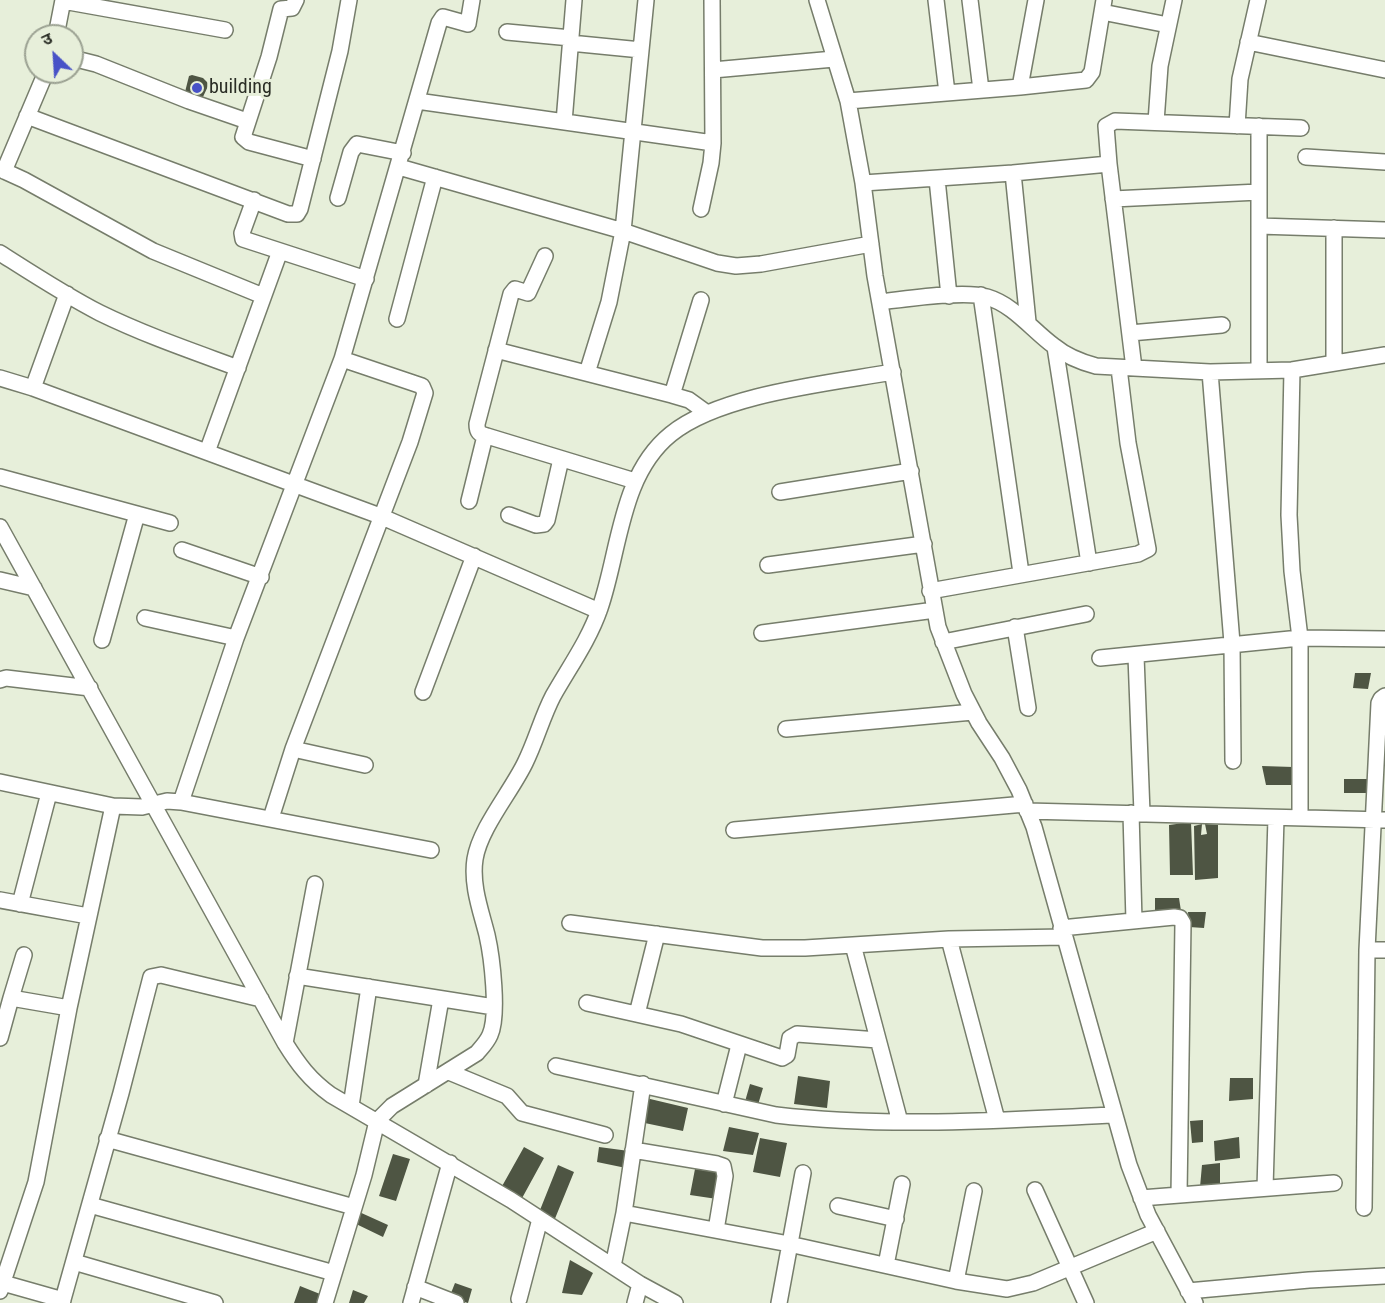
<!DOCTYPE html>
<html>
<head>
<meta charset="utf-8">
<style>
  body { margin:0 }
  #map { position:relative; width:1385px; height:1303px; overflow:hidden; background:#e7efda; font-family:"Roboto Condensed","Noto Sans Devanagari",sans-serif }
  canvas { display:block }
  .north { position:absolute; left:24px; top:24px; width:60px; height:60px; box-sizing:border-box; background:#e7efda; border:2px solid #9ba192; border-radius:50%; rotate:335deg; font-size:16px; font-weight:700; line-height:24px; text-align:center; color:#2a2d25 }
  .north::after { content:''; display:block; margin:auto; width:21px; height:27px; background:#4852c7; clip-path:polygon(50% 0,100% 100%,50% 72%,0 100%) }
</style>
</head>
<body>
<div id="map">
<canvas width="1385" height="1303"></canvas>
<div class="north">उ</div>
</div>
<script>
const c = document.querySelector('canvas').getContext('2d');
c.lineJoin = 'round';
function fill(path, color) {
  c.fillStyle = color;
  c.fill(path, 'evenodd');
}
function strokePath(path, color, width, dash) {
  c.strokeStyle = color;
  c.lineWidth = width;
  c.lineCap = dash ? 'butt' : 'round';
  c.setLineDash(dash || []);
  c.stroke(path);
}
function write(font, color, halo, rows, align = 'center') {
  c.font = font + ' "Roboto Condensed",sans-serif';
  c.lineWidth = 6;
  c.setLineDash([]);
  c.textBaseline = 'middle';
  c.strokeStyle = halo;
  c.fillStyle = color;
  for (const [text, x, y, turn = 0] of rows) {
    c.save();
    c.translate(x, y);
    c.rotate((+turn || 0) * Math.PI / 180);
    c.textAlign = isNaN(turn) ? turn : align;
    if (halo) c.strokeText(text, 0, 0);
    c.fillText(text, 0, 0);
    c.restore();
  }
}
fill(new Path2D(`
  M192 75 203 78 209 84 202 99 185 92 189 76Z
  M1355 673H1371L1368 689 1353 688Z
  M1262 766 1293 767V785H1266Z
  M1344 779H1368V793H1344Z
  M1191 822 1193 875H1170L1169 825Z
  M1202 824 1201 835 1207 834 1205 824 1218 825V878L1195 880 1194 826Z
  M1155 898H1179L1181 911 1155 912Z
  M1188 912H1206L1204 928 1189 927Z
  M798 1076 830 1081 827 1108 794 1104Z
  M1230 1078H1253V1099L1229 1101Z
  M750 1084 763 1088 757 1108 744 1105Z
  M646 1098 688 1108 683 1131 640 1122Z
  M1203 1120V1142L1192 1143 1190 1121Z
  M729 1127 759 1133 753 1155 723 1151Z
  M1239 1137 1240 1158 1215 1161 1214 1141Z
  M760 1138 787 1143 780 1177 753 1172Z
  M524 1147 544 1158 521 1200 501 1188Z
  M599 1147 629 1151 626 1168 597 1162Z
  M393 1154 410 1159 396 1201 379 1196Z
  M1220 1163V1185L1200 1187 1202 1165Z
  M558 1165 574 1172 554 1221 538 1215Z
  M695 1169 721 1173 717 1199 690 1195Z
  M357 1211 388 1225 383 1237 352 1222Z
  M570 1260 593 1273 582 1295 562 1293Z
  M455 1283 472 1289 468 1303 449 1298Z
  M300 1286 320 1294 317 1303H294Z
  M353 1290 368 1296 364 1303H349Z`), '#4e5543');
const minor = new Path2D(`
  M296 0 292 8 281 9 269 57 243 137 249 142 313 159
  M817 0 848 101 863 183 875 276 938 627 964 694 979 723 1002 758 1019 790 1034 827 1129 1165 1148 1215 1195 1303
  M936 0 947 93
  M970 0 981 90
  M63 1 225 30
  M1102 12 1168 25
  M507 32 571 38
  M56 36 63 0
  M1248 42 1385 70
  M570 43 641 50
  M72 58 96 64 189 101 247 121
  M713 70 834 59
  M1020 87 1036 0
  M417 101 713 143
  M848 101 1020 87 1086 80 1092 72 1104 0
  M27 116 288 214H297L300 209 340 51 349 0
  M564 122 574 0
  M1156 122 1160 66 1174 0
  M1237 126 1240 79 1258 0
  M1259 126V370
  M1306 157 1385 162
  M1109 164 1106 126 1115 121 1301 128
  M399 167 623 231 717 263 736 266 761 264 871 244
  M0 169 24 180 153 251 263 296
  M4 171 46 72
  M1013 173 1028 322
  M937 179 949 296
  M863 183 1013 173 1109 164 1134 368
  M338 198 351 152 357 144 403 153
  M1113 199 1259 192
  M254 200 242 233 243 239 366 279
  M701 209 711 163 713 143 712 0
  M1259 226 1385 230
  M1334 228V363
  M0 253C33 274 65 295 100 313 145 335 192 351 238 368
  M545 256 528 293 515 289 511 294 477 424C477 432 479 434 487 436L635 481
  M981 295 1021 573
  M880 302C905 299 965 290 987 297 1014 305 1032 330 1054 346 1066 356 1081 362 1096 366L1210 372 1292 370 1385 355
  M397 319 435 177
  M1130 333 1222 325
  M1055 347 1089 563
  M496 350 672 395 689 400 707 413
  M1292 370 1289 515 1292 571 1300 638V818
  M1210 372 1232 643 1233 761
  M587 373 609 302 623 231 646 0
  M0 378 33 388 380 516 599 611
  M33 388 67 294
  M672 395 701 300
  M207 452 280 251
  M0 477 170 523
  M780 492 911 471
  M469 501 485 436
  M509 515 536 525 544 524 547 520 561 459
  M0 527 285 1043C298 1064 310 1080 331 1095L511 1200 640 1284 675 1303
  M182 550 261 577
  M768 565 924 544
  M0 580 34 588
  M930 591 1138 554 1148 549 1128 443 1119 368
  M145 618 236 638
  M1015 627 1028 708
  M762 633 935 610
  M102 640 137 514
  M943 642 1086 614
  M1136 656 1142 813
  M1100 658 1300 638 1385 639
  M0 680 6 678 90 688
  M423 692 474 556
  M786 729 973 712
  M293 749 365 765
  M0 782 113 806 142 807 167 801 181 802 431 850
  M181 802 236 638 342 359 439 23 443 17 468 24 472 0
  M1027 811 1385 820
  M1131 813 1134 921
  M271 818 293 749 410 442 425 393 422 386 342 359
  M734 830 1025 804
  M0 900 88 916
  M20 904 49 793
  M570 923 762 948H805L949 939 1064 937
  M1061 928 1174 917 1180 918 1183 923 1179 1195
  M949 939 997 1120
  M853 945 900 1122
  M1367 950H1385
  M297 976 494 1007
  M11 998 24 955
  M587 1003 681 1024 782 1058 787 1055 790 1038 797 1034 878 1040
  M637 1014 657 934
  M0 1038 11 998 69 1008
  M285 1043 315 884
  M556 1066 776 1115C888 1128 1002 1120 1114 1115
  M449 1072 507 1096 522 1113 605 1135
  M426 1085 441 999
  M724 1104 739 1045
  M351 1106 369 987
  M107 1139 354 1207
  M633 1150 717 1164 723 1166 725 1176 716 1230
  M1265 1188 1276 818
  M1035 1190 1086 1303
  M1141 1198 1334 1183
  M90 1205 334 1273
  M838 1206 896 1219
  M1364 1208 1367 950 1379 703 1381 699 1385 696
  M624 1213 643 1084
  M74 1262 215 1303
  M886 1265 902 1184
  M613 1266 624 1213 789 1244 956 1281 1007 1289 1033 1283 1157 1231
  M956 1281 974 1191
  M3 1283 63 1300
  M415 1287 456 1303
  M0 1291 36 1182 69 1008 113 806
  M1188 1291 1309 1280 1385 1276
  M519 1299 540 1219
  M62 1303 121 1093 151 977 161 975 261 999
  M325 1303 364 1175 377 1121 392 1106 477 1053C482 1047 487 1042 490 1035 499 1015 492 957 487 935 481 911 471 885 475 859 480 828 511 792 525 763 536 741 542 717 553 696 570 666 589 640 600 608 620 550 620 475 671 434 720 394 831 383 893 372
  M411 1303 450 1163
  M635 1303 640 1284
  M779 1303 803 1173`);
strokePath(minor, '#767d6b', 18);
strokePath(minor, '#fff', 15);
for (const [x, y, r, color] of [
  [197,88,6,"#4852c7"]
]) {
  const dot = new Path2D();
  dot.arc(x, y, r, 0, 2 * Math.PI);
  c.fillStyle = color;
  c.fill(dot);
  strokePath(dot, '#e7efda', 2);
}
write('20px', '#2a2d25', '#e7efda', [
  ["building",209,88]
], 'left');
</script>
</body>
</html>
